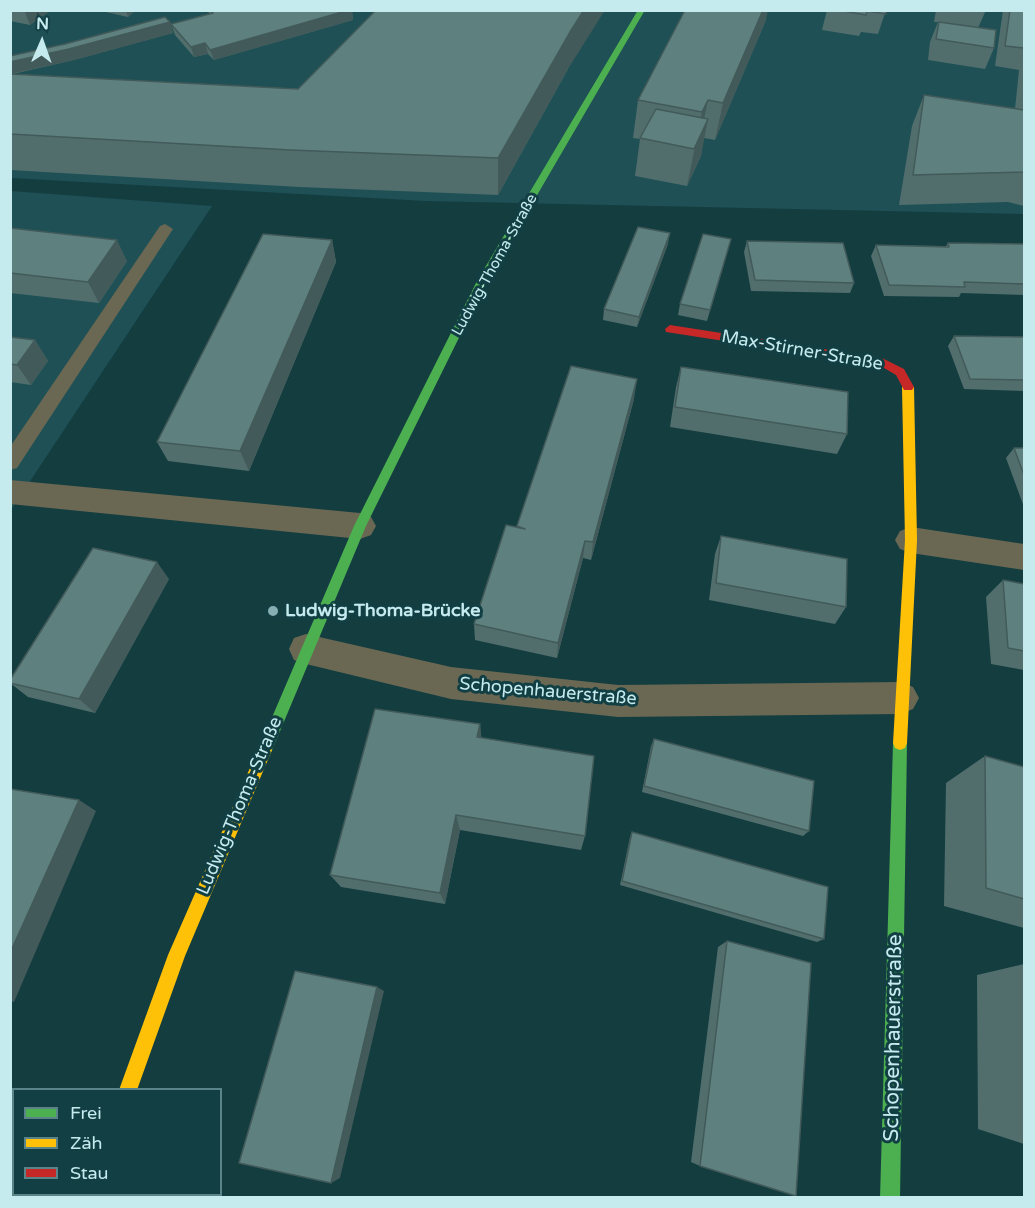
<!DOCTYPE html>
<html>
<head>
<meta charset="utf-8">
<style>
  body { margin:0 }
  #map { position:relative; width:1035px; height:1208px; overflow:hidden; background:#143d40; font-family:"Varela Round",sans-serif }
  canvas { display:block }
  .frame { position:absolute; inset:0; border:12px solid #c5ebef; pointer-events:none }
  .legend { position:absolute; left:12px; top:1088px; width:210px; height:108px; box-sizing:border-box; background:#123f44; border:2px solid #5a8488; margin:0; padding:8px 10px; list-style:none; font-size:18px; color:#c5ebef }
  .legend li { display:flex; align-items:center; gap:12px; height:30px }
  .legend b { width:30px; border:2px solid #5a8488 }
  .north { position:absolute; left:12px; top:12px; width:60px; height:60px; -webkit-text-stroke:4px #123f44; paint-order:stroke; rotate:2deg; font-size:16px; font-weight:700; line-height:24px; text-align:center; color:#c5ebef }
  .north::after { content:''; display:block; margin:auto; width:21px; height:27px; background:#c5ebef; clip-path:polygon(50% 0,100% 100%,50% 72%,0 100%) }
</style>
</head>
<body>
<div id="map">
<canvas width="1035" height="1208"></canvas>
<div class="frame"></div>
<ul class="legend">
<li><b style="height:8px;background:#4caf50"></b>Frei</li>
<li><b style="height:8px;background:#ffc107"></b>Zäh</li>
<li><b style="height:8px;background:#c62828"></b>Stau</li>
</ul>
<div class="north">N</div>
</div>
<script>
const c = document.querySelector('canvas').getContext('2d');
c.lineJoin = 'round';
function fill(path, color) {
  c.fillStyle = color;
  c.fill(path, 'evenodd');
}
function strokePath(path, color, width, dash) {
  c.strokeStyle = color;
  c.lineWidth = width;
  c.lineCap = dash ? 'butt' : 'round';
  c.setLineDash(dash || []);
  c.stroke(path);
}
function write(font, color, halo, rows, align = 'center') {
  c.font = font + ' "Varela Round",sans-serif';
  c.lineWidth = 6;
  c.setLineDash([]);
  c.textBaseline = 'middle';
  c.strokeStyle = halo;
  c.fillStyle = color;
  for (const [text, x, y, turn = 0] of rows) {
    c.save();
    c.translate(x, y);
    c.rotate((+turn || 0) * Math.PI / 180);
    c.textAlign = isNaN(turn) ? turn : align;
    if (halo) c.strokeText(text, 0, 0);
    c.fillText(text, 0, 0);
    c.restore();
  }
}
fill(new Path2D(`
  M10 11H1024V214L426 201 11 178Z
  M11 191 212 206 11 510Z`), '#1e5055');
fill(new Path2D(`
  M165 224 173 229 17 468 10 470V447L160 226Z`), '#6a6852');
fill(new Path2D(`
  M10 480 360 513 371 517 376 526 371 535 360 539 10 504Z
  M911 527 1024 544V570L911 553 900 549 895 540 900 531Z
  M306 634 451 667 618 685 901 682 913 687 919 698 913 709 901 714 618 717 451 699 306 664 294 660 289 649 294 638Z`), '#6a6852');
fill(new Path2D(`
  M638 10H645L487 281 366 526 270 755 265 757 260 755 258 750 354 526 477 281Z
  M900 736 905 738 907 743 900 1198H880L893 743 895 738Z`), '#4caf50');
fill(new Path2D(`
  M908 383 914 387 917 540 907 743 905 748 900 750 895 748 893 743 905 540 902 387Z
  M265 743 270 745 272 750 185 956 137 1090H119L168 955 260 745Z
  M80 1194H100L98 1198H78Z`), '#ffc107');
fill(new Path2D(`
  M670 325 882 358 904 369 914 387 912 390H904L896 375 879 365 666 332 665 329Z`), '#c62828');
fill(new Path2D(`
  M10 10H51L30 25 10 21Z
  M97 10H136L128 17Z
  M208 10H352L353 20 214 60 208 54 194 57 175 35 171 24 209 14Z
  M827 10H886L878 34 861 32 859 36 822 30Z
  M936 10H986L978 28 994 48 985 69 928 60 930 42 938 22H934Z
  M1003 10H1024V206L1008 202 899 205 912 126 924 95 1015 109 1019 70 995 66Z
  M766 20 715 140 704 138 701 156 687 186 635 176 640 139 633 138 638 100Z
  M170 22 173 33 74 60 13 74 298 89 568 69 498 195 299 187 10 170V56Z
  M10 228 127 261 99 303 10 293Z
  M332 240 336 262 249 471 168 461 157 442Z
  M747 241 854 283 850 293 751 291 744 252Z
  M948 243 1024 244V295L961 293 959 297 884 296 871 256 876 245 946 246Z
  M668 244 637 327 603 320 604 309Z
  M728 250 707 321 678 315 680 304Z
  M954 336 1024 337V391L964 389 948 346Z
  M10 337 35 340 48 361 31 385 10 382Z
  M681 367 847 434 837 454 670 427 676 387Z
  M634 399 591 560 583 558 557 658 475 640 474 624 517 526Z
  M1014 448H1024V507L1006 458Z
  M721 536 846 607 835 624 709 600 715 554Z
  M169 579 95 713 28 697 10 683V680Z
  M1003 580 1024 584V670L991 664 986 597Z
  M480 724 481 738 585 836 581 850 460 830 445 904 341 887 330 875Z
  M654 739 809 831 803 836 642 792 651 746Z
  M985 756 1024 767V928L944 906 946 783Z
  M632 832 824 939 817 942 620 885 630 837Z
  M727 941 700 1166 691 1162 718 947Z
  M1024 964V1144L978 1129 977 975Z`), '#516e6d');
fill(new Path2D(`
  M24 10H51L30 25Z
  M126 10H136L128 17Z
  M349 10H352L353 20 214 60 210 50Z
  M584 10H605L568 69 498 195V158L570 32Z
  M763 10H768L766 20 715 140 723 103Z
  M170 22 173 33 74 60 10 74V62Z
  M205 43 208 54 194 57 191 47Z
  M708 100 701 134 708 119 701 156 687 186 702 112Z
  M670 233 668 244 637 327 639 317Z
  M117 240 127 261 99 303 88 282Z
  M332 240 336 262 249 471 240 451Z
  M35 340 48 361 31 385 17 365Z
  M637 379 634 399 591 560 593 542Z
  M585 541 583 558 557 658 558 643Z
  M157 562 169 579 95 713 79 699Z
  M480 724 482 743 477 737Z
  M79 800 96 811 14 1002 10 1001V953Z
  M456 815 460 830 445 904 440 893Z
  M377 987 384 991 340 1178 331 1183Z`), '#425a59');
const building = new Path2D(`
  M211 10H349L210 50 205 43 191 47 171 24 213 13Z
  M376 10H584L570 32 498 158 290 150 10 134V74L298 89Z
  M685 10H763L723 103 708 100 702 112 638 100Z
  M838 10H886V14L867 11 866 15Z
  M1010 10H1024V48L1005 46Z
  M165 17 170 22 69 49 10 62V56L65 44Z
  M939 22 996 30 994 48 936 39Z
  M924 95 1024 110V172L913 175Z
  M656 109 708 119 694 149 640 138Z
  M638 227 670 233 639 317 604 309Z
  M10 228 117 240 88 282 10 273Z
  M263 234 332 240 240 451 157 442Z
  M703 234 731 239 710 310 680 304Z
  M747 241 843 243 854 283 755 280Z
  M948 243 1024 244V284L964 282 965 287 889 285 876 245 949 247Z
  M954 336 1024 337V380L970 379Z
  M10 337 35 340 17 365 10 364Z
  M571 366 637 379 593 542 585 541 558 643 474 624 506 525 525 529 517 526Z
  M681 367 848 392 847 434 675 407Z
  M1014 448H1024V475Z
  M721 536 847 559 846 607 716 583Z
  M93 548 157 562 79 699 10 683V680Z
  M1003 580 1024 584V651L1008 648Z
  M375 709 480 724 477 737 594 756 585 836 456 815 440 893 330 875Z
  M654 739 814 781 809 831 644 786Z
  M985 756 1024 767V899L986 888Z
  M10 789 79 800 10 953Z
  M632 832 828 887 824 939 622 881Z
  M727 941 811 963 796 1196 700 1166Z
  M295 971 377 987 331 1183 239 1163Z`);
fill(building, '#5e807f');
strokePath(building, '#425a59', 1.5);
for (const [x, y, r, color] of [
  [273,611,6,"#87aeb2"]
]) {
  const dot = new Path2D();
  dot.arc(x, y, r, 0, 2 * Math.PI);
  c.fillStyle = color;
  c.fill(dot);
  strokePath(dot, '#123f44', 2);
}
write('15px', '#c5ebef', '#123f44', [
  ["Ludwig-Thoma-Straße",495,265,-61]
]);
write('18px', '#c5ebef', '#123f44', [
  ["Max-Stirner-Straße",802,351,10],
  ["Schopenhauerstraße",548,692,5],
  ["Ludwig-Thoma-Straße",240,806,-67]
]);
write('bold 18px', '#c5ebef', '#123f44', [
  ["Ludwig-Thoma-Brücke",285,611]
], 'left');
write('21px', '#c5ebef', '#123f44', [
  ["Schopenhauerstraße",894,1038,-89]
]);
</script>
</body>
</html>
